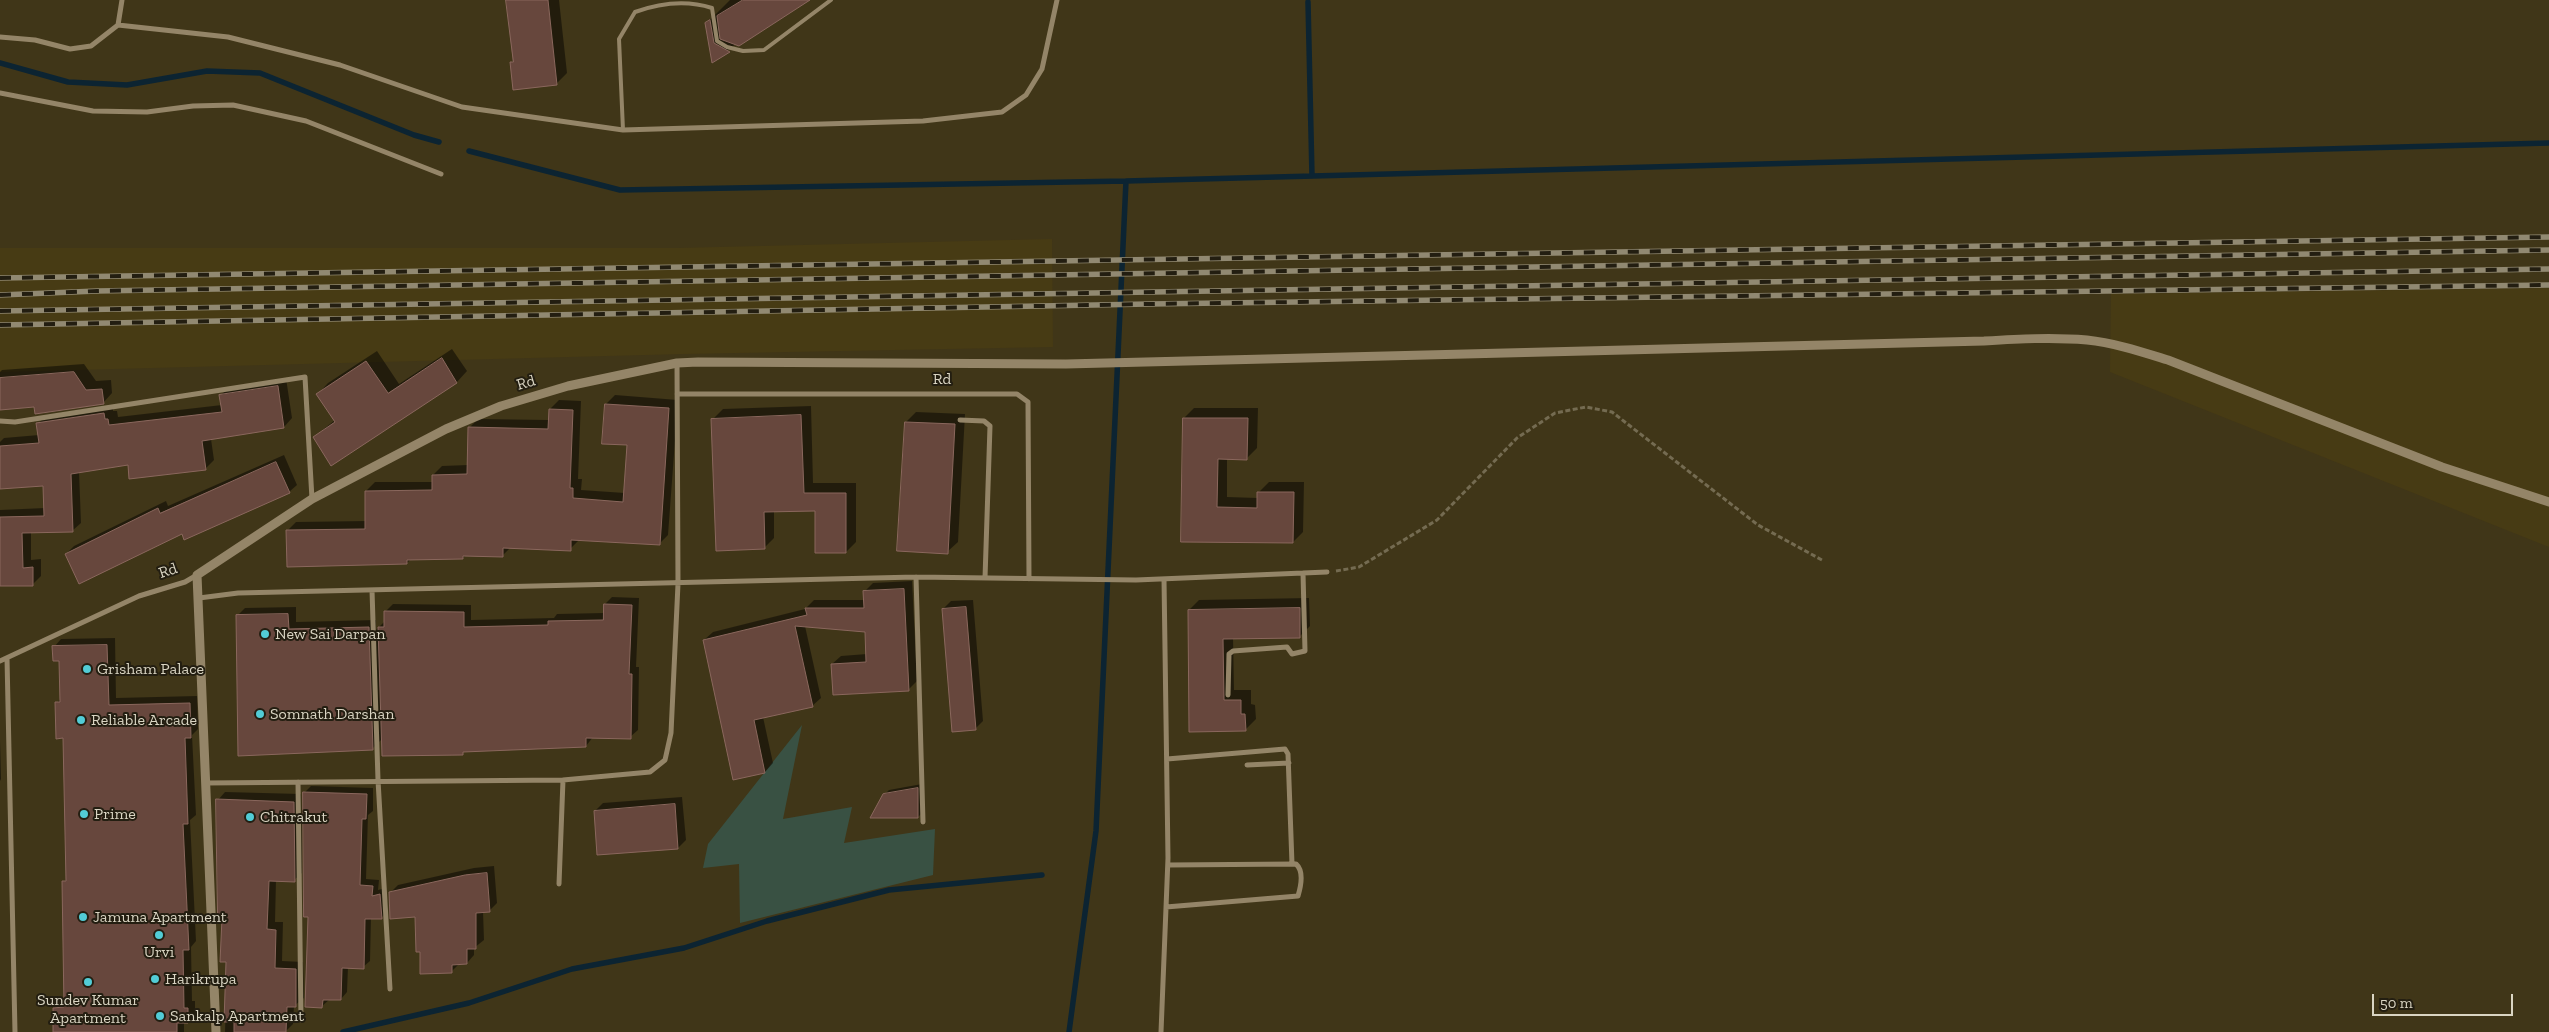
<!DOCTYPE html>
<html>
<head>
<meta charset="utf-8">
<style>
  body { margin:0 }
  #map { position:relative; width:2549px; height:1032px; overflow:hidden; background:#403618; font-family:"Zilla Slab",serif }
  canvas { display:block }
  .scale { position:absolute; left:2372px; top:994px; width:141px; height:22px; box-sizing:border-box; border:2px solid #dad5c3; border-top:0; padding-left:6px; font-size:15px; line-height:18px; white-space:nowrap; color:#dad5c3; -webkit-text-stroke:4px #231e11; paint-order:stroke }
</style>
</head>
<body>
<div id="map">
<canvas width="2549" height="1032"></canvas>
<div class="scale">50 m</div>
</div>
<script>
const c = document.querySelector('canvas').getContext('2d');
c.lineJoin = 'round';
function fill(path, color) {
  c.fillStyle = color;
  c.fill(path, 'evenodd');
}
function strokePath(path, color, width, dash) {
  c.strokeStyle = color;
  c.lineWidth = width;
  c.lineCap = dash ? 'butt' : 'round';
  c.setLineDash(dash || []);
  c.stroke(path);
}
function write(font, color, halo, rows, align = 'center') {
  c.font = font + ' "Zilla Slab",serif';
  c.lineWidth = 4;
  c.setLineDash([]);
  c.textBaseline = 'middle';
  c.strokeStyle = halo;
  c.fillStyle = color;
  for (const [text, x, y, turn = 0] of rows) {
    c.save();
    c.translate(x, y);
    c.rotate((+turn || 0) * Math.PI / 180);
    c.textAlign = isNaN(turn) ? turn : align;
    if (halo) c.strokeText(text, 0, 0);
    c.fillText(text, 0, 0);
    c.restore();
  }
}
fill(new Path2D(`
  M1052 239 1053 347 683 354 0 372V248H678Z
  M2549 288V547L2110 372 2111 294Z`), '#473b14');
fill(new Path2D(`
  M802 725 783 819 852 807 844 843 935 829 933 875 740 923 739 864 703 868 708 844Z`), '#395143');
fill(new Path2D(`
  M508 0H559L567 73 556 84 511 63 514 60Z
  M730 0H808L736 44 713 61 706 24Z
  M452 349 467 371 457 382 332 464 314 437 335 420 318 394 328 383 377 351 399 384Z
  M84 364 96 381 111 380 112 393 103 403 0 409V372L2 370Z
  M286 378 292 418 284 427 211 439 214 460 205 469 129 463 79 471 81 523 72 531 31 532V560L41 559V576L33 584 0 585V510L45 508 44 485 0 488V442L4 438 39 435 38 424 46 415 113 405V411H117L118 417 222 405 221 395 229 387Z
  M615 395 678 400 668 535 659 544 579 540 570 549 511 547 502 556 466 555 463 558 411 559 407 563 287 531 296 522 367 521 366 491 375 482H433V475L442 466 468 465 469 428 478 419 549 420 550 409 559 400 581 401 578 479H582L581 490 625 493 628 444 606 404Z
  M811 406 813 483H856V542L846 552 817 509 774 511V538L764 548 713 419 723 409Z
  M1194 408H1258L1257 448 1247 458H1227V497L1258 498V493L1269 482H1304L1303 532 1293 542 1183 541 1184 418Z
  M916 412 965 414 958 542 947 552 906 422Z
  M284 455 297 485 289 492 66 554 74 546 166 501 168 506Z
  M912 581 917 681 909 689 832 664 841 656 867 654 866 631 805 626 821 698 812 706 763 717 773 763 765 772 704 640 713 632 805 609 814 600H865L864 592 873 583Z
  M612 597 639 598 636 667H639L638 730 630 737H593L586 746 382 739 372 749 237 616 245 608 296 607V622L376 620V630L385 621V612L393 604 471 605V620L554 618 557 614 604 613 605 604Z
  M1309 598 1310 626 1300 636 1233 637 1234 690H1251V704L1255 705 1256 719 1245 730H1190L1189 610 1199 600Z
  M973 600 983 721 975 729 943 609 951 601Z
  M115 638 116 698 197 696 198 729 192 735 196 815 190 820 196 941 191 947 192 1001H195V1014L187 1021H184V1032H54V1008L61 1000H65L64 882 67 878 64 737 57 703 61 698 60 660 54 647 61 639Z
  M0 740 1 779 0 781Z
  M922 784 923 812 918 817 884 795 889 790Z
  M311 786 373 788V811L368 815 366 879 379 880 378 890 386 888 388 911 381 918 371 917 370 961 363 967H348L347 992 341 999 329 1000 322 1006 309 916 304 793Z
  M225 792 301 794 302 873 294 880H276L275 922H283L282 961 303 962 304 998 294 1006 293 1024 285 1032H225L227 961 218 800Z
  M682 797 686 840 678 848 595 811 603 803Z
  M494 866 497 903 490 910 483 911 484 940 474 948V955L467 963 459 964 451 972 421 950 416 916 390 893 398 885 474 868Z`), '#0007');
strokePath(new Path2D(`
  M1308 2 1312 176
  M0 63 68 82 127 85 207 71 260 73 414 135 439 142
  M469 151 620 190 1126 181
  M343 1032 469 1003 572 969 684 948 767 921 889 890 1042 875
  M1069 1032 1096 831 1126 181 2549 143`), '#0c2432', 5.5);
const building = new Path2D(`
  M506 0H548L557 85 513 90 510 62H513Z
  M743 0H810L739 46 720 39 717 16Z
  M710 20 714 43 730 52 712 63 705 23Z
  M442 358 457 383 331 466 313 437 335 422 316 394 366 361 388 393Z
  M74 372 86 390 102 389 104 404 35 414 34 407 0 410V378Z
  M278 386 284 428 202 441 206 470 129 479 128 465 71 474 73 532 22 533 23 568 33 567V586H0V517L44 516 43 486 0 489V446L39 443 36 423 104 413 105 419H108L109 425 222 412 219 395Z
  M605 404 669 408 660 545 571 540V551L503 548V557L463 556V559L407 560V564L287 567 286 530 365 529V491L432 490V475L467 474 468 427 548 429 549 409 573 410 570 488H573V498L623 502 627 445 602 444Z
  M801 415 804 493H846V553H815V511L764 512 765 549 716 551 711 419Z
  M1183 418H1248L1247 460 1218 459 1217 507 1257 508V492H1294L1293 543 1181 542Z
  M905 422 955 424 948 554 897 551Z
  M276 462 290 493 184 540 182 534 79 584 65 554 158 508 160 513Z
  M904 589 909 691 833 695 831 664 866 662 865 632 795 626 813 707 754 720 765 773 733 780 703 640 807 615 805 608H864L863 591Z
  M604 604 632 605 629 674H632L631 739 586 738V747L463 752V755L382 756 378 627H384V611L464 612V627L548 625V621L603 620Z
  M966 607 976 730 952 732 942 609Z
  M1300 608V638L1223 639 1224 700H1241V714H1245L1246 731 1189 732 1188 610Z
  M288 614 289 629 369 627 373 750 238 756 236 615Z
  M107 645 109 705 190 703 191 738H185L188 824H183L189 950H183L184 1008H188V1023H177V1032H53V1008L64 1007 62 881H66L63 738 56 739 55 702H60L59 661H53L52 646Z
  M918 788V818H870L883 794Z
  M303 792 367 794 366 819H362L360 885 373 886 372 896 380 894 382 919H365L364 969 342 968 341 1000H323L322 1008 305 1007 308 917H304Z
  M216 799 294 802 295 882 269 881 267 929 276 930 275 968 296 969V1007H287L286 1032H234V1022H224L226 962H220L222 918H218Z
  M675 804 678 849 597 855 594 811Z
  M487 873 490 912 476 913V949H467V964L452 965V973L420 974V952H416L415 917 390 919 389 892 465 875Z`);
fill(building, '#67473d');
strokePath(building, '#8a675d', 1);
strokePath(new Path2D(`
  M1336 571 1359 567 1437 520 1517 438 1555 413 1586 407 1612 412 1758 525 1822 560`), '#746b51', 3, [5, 2.5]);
strokePath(new Path2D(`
  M623 130 619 39 635 12C660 3 687 0 712 8L717 41 727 47 743 51 764 50 831 0`), '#948568', 4);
strokePath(new Path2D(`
  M118 25 228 37 340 65 462 107 623 130 923 121 1002 112 1026 95 1042 69 1057 0
  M0 37 35 40 70 49 91 46 118 25 122 0
  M0 93 93 111 147 112 193 106 233 105 306 121 441 174
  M677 394H1017L1028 402 1029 579
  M960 420 984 421 990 426 985 578
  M0 421 15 422 305 377 312 499
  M916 577 923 822
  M372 590 378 780 390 989
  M199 598 238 593 916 577 1136 580 1327 572
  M7 658 15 1032
  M0 661 139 596 185 582 197 575
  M1228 695 1229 654 1233 651 1287 647 1292 654 1305 651 1303 573
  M1167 759 1285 749 1288 754 1292 864
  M1247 765 1289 763
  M298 782 301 1020
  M206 783 563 780
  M559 884 563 780 650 772 665 760 671 733 678 584 677 363
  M1166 907 1298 896C1301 886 1304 871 1296 864L1168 865
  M1161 1032 1168 858 1164 579`), '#948568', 5);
strokePath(new Path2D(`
  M216 1032 197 575 312 499 446 429 501 406 568 386 677 363 698 362 1066 364 1984 341C2018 339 2052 337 2087 340 2115 343 2142 352 2168 360L2442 467 2549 502`), '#948568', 9);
const rail = new Path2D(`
  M0 278 2549 237
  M0 295 97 291 2549 250
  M0 311 2549 269
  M0 325 1149 304 2549 285`);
strokePath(rail, '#918972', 5.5);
strokePath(rail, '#231e11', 4, [11]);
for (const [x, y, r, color] of [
  [265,634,5,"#52ccd6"],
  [87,669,5,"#52ccd6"],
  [260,714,5,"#52ccd6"],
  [81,720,5,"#52ccd6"],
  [84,814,5,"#52ccd6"],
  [250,817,5,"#52ccd6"],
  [83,917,5,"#52ccd6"],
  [159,935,5,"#52ccd6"],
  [155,979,5,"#52ccd6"],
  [88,982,5,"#52ccd6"],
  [160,1016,5,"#52ccd6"]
]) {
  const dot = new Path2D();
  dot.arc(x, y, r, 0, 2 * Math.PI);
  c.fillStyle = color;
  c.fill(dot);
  strokePath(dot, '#231e11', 2);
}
write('16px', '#dad5c3', '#231e11', [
  ["Rd",942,379],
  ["Rd",526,383,-16],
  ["Rd",168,571,-19]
]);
write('16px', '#dad5c3', '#231e11', [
  ["New Sai Darpan",275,634],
  ["Grisham Palace",97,669],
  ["Somnath Darshan",270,714],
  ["Reliable Arcade",91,720],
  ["Prime",94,814],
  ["Chitrakut",260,817],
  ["Jamuna Apartment",93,917],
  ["Urvi",159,952,"center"],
  ["Harikrupa",165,979],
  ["Sundev Kumar",88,1000,"center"],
  ["Apartment",88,1018,"center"],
  ["Sankalp Apartment",170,1016]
], 'left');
</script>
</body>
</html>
